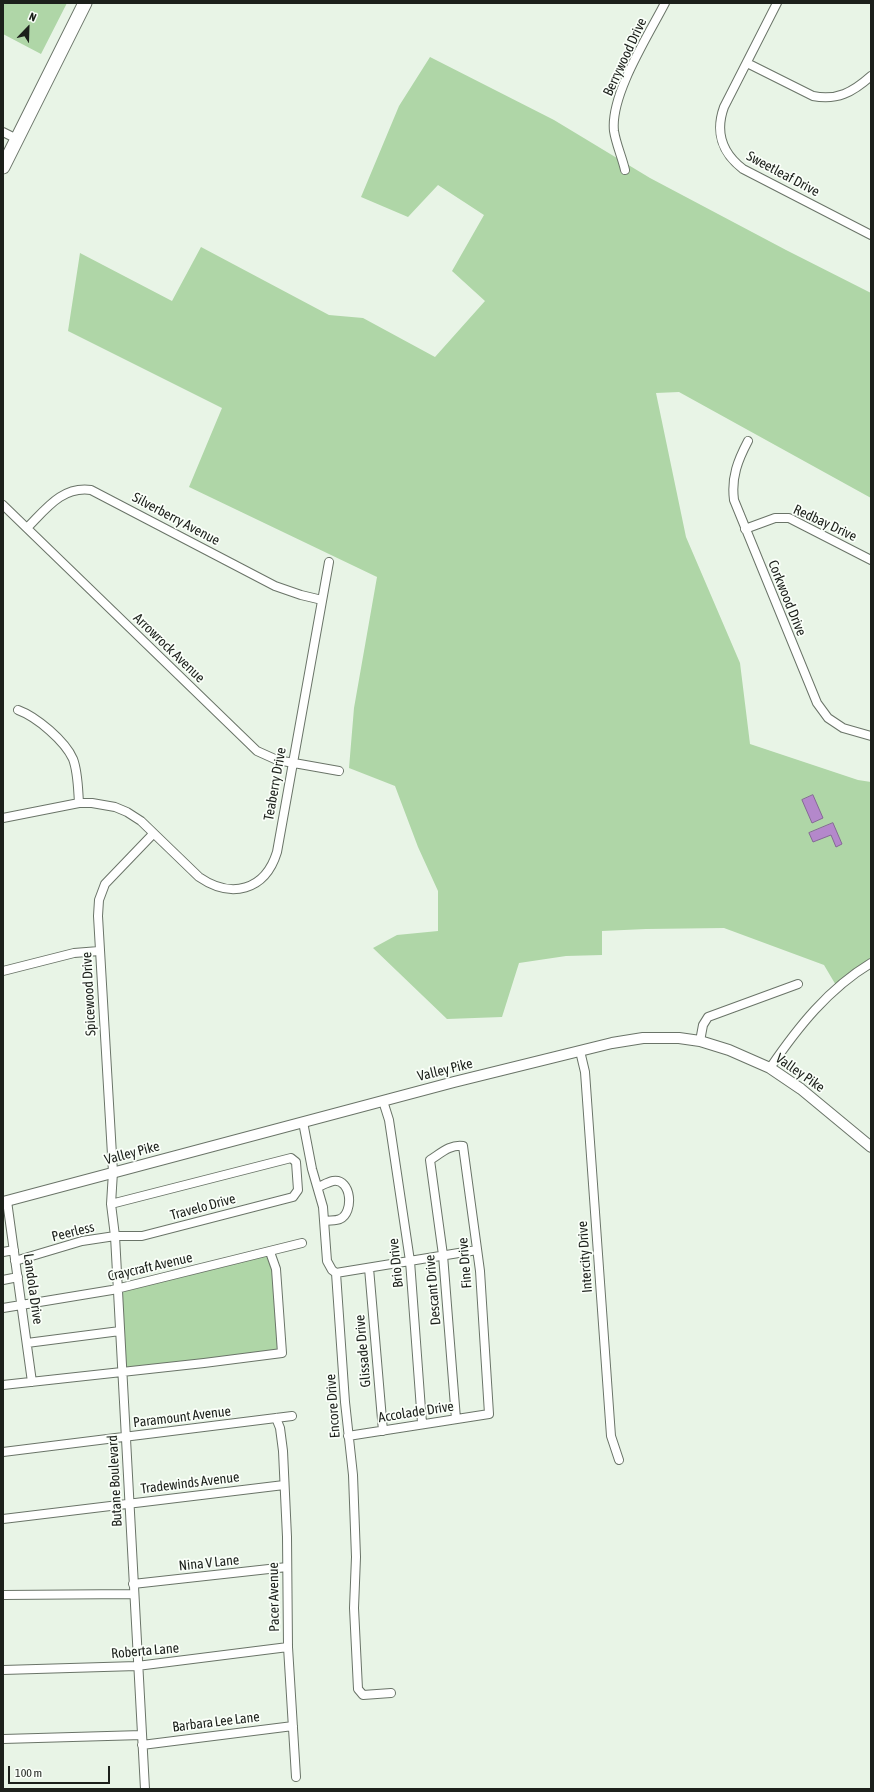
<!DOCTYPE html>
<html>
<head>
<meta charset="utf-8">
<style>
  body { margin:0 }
  #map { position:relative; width:874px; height:1792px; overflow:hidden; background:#e8f4e6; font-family:"Asap Condensed",sans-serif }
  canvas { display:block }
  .frame { position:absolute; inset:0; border:4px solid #1c201b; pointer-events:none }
  .north { position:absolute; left:8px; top:8px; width:40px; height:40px; -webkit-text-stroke:3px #fafff9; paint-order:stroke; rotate:23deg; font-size:11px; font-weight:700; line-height:16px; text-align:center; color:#1c201b }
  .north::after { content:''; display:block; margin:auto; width:14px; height:18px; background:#1c201b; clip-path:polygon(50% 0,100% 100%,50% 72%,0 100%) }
  .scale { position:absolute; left:8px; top:1766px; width:102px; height:18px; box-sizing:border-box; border:2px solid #1c201b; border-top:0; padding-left:5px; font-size:12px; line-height:14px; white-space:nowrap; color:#1c201b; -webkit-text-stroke:3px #fafff9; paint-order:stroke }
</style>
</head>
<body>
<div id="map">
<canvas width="874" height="1792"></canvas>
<div class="frame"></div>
<div class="north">N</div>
<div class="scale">100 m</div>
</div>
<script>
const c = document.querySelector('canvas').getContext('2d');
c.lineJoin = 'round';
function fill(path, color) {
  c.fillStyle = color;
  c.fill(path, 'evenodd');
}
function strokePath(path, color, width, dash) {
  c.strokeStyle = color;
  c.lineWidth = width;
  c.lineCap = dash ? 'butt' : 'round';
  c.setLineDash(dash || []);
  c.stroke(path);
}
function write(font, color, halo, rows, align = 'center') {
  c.font = font + ' "Asap Condensed",sans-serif';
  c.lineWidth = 3.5;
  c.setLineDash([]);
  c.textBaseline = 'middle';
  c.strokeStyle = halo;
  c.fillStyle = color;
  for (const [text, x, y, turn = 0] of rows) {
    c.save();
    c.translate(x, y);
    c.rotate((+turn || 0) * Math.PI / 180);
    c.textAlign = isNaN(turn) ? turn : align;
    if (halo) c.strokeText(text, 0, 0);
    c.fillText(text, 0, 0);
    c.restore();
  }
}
fill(new Path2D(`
  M3 3H67L41 54 3 34Z
  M430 57 554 120 650 178 786 250 871 293V498L679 392 656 393 686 537 740 663 750 744 858 780 871 782V963L837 987 824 965 724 928 646 929 602 931V955L566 956 519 963 502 1017 447 1019 373 948 397 935 438 931V891L418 847 395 786 349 768 354 708 377 577 189 487 222 408 68 331 80 253 172 301 201 247 329 315 363 318 435 357 485 301 452 271 484 215 438 185 408 217 361 197 399 106Z
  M270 1252 282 1353 122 1371 117 1288Z`), '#afd6a7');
const water = new Path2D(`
  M813 795 823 818 812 823 802 800Z
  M833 823 842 844 836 847 831 835 813 842 809 833Z`);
fill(water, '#b488cb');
strokePath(water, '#866996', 1);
const minor = new Path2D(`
  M777 3 724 107C715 132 722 153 743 169L871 235
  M747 63 813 96C837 101 853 92 871 76
  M3 132 17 139
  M625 170C622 157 616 144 614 131 610 95 648 36 665 3
  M748 441C738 460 731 477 734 500L817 703 828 718 843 728 871 736
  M3 505 257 751 277 760 339 771
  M27 528C46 509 62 486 91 490L275 586 301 595 322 600
  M745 529 775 518H789L871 560
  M18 710C37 717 65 741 73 759 78 772 78 789 79 803
  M3 818 79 803H92L115 807 127 812 141 821 199 877C231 899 265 891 277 852L329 562
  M3 971 74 953 99 951
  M700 1041 703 1025 708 1017 798 984
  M580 1051 585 1072 611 1436 619 1460
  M770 1068C798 1027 828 989 871 963
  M383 1101 389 1120 410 1261 422 1423
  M303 1122 312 1169 323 1207 327 1261 332 1270 336 1273 345 1402 353 1475 356 1557 354 1608 358 1689 363 1695 391 1693
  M318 1187C323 1185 328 1182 333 1181 352 1178 354 1213 340 1219 336 1221 329 1220 325 1221
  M7 1201 32 1382
  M3 1252 14 1250
  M15 1261 82 1241 115 1236H142L293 1197 298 1190 296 1162 291 1158 111 1204
  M369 1268 383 1431
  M336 1273 477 1250
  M3 1280 18 1277
  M3 1308 112 1290 302 1243
  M27 1343 120 1331
  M3 1385 204 1363 282 1353 276 1269 270 1252
  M276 1418 280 1428 283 1451 287 1537 288 1647 296 1777
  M348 1436 489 1414 480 1271 463 1146C450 1144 440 1154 430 1160L443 1255 456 1419
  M3 1452 292 1416
  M3 1519 284 1485
  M133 1584 287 1567
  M3 1595 134 1594
  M3 1670 137 1666 288 1647
  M3 1739 142 1735
  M142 1745 293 1726
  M145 1789 115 1236 111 1204 113 1172 98 916 99 900 105 884 153 834`);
const tertiary = new Path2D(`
  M3 1202 454 1082 612 1043 643 1038H679L700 1041 729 1050 770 1068 801 1089 871 1147`);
const primary = new Path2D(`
  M3 167 85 3`);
strokePath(minor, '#6a7468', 10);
strokePath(tertiary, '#6a7468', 12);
strokePath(primary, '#6a7468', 15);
strokePath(minor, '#fff', 8);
strokePath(tertiary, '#fff', 10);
strokePath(primary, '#fff', 13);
write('14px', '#1c201b', '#fafff9', [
  ["Berrywood Drive",625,57,-65],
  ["Sweetleaf Drive",783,174,28],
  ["Silverberry Avenue",176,519,28],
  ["Redbay Drive",825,523,25],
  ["Corkwood Drive",787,598,68],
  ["Arrowrock Avenue",169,648,44],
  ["Teaberry Drive",275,784,-80],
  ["Spicewood Drive",89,994,-93],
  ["Valley Pike",445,1070,-14],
  ["Valley Pike",800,1073,35],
  ["Valley Pike",132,1153,-15],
  ["Travelo Drive",203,1207,-15],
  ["Peerless",73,1232,-14],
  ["Intercity Drive",585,1257,-94],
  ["Brio Drive",396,1263,-96],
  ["Fine Drive",465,1263,-95],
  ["Craycraft Avenue",150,1267,-13],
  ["Landola Drive",33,1289,82],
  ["Descant Drive",433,1290,-95],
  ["Glissade Drive",363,1351,-95],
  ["Encore Drive",333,1406,-94],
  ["Accolade Drive",416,1412,-9],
  ["Paramount Avenue",182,1417,-7],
  ["Butane Boulevard",115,1481,-93],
  ["Tradewinds Avenue",190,1483,-7],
  ["Nina V Lane",209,1563,-6],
  ["Pacer Avenue",274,1597,-91],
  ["Roberta Lane",145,1651,-5],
  ["Barbara Lee Lane",216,1722,-7]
]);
</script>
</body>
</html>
